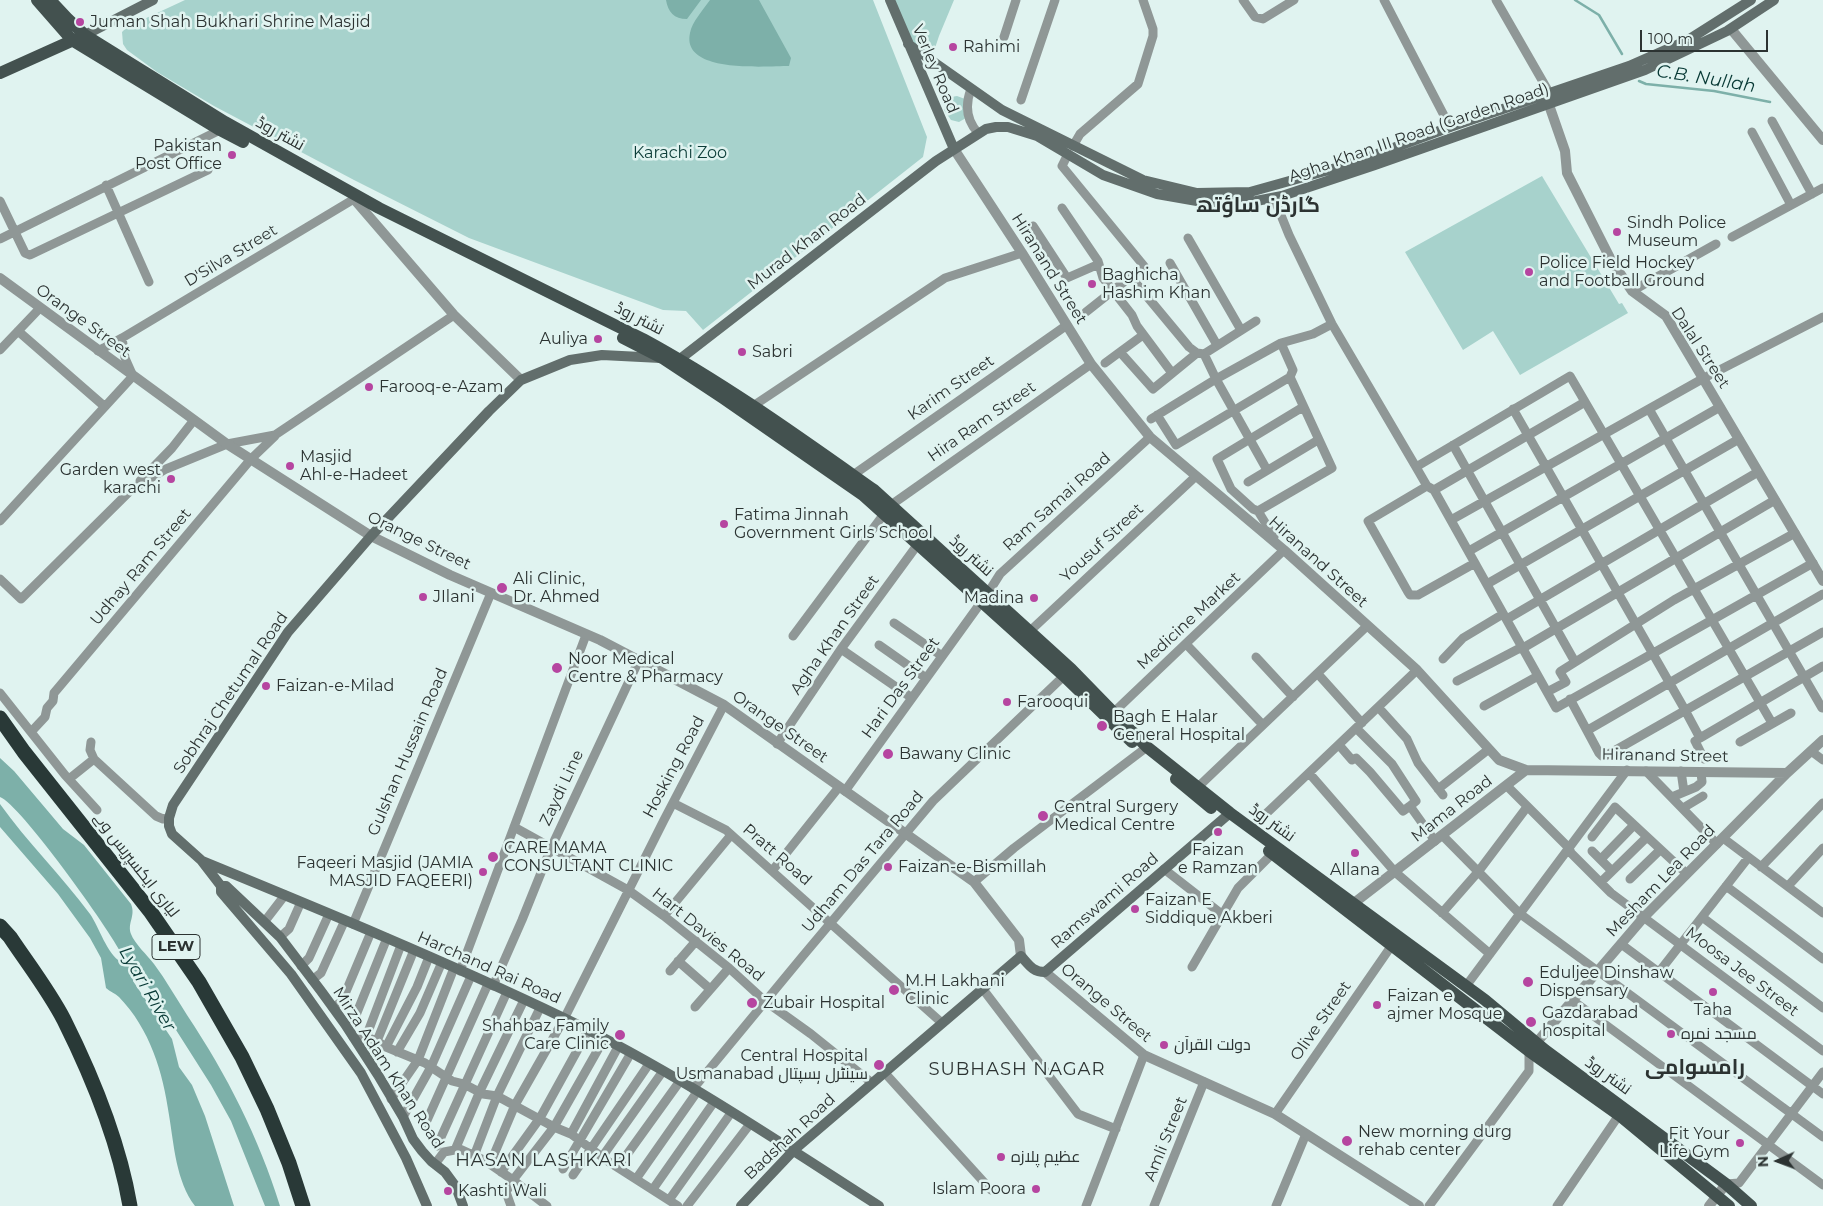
<!DOCTYPE html>
<html>
<head>
<meta charset="utf-8">
<style>
  body { margin:0 }
  #map { position:relative; width:1823px; height:1206px; overflow:hidden; background:#e0f3f0; font-family:Montserrat,sans-serif }
  canvas { display:block }
  .north { position:absolute; left:1753px; top:1136px; width:50px; height:50px; -webkit-text-stroke:4px #e0f3f0; paint-order:stroke; rotate:268deg; font-size:14px; font-weight:700; line-height:20px; text-align:center; color:#2c3332 }
  .north::after { content:''; display:block; margin:auto; width:18px; height:22px; background:#2c3332; clip-path:polygon(50% 0,100% 100%,50% 72%,0 100%) }
  .scale { position:absolute; left:1640px; top:30px; width:128px; height:22px; box-sizing:border-box; border:2px solid #2c3332; border-top:0; padding-left:6px; font-size:15px; line-height:18px; white-space:nowrap; color:#2c3332; -webkit-text-stroke:4px #e0f3f0; paint-order:stroke }
</style>
</head>
<body>
<div id="map">
<canvas width="1823" height="1206"></canvas>
<div class="north">N</div>
<div class="scale">100 m</div>
</div>
<script>
const c = document.querySelector('canvas').getContext('2d');
c.lineJoin = 'round';
function fill(path, color) {
  c.fillStyle = color;
  c.fill(path, 'evenodd');
}
function strokePath(path, color, width, dash) {
  c.strokeStyle = color;
  c.lineWidth = width;
  c.lineCap = dash ? 'butt' : 'round';
  c.setLineDash(dash || []);
  c.stroke(path);
}
function write(font, color, halo, rows, align = 'center') {
  c.font = font + ' Montserrat,Cairo,sans-serif';
  c.lineWidth = 5;
  c.setLineDash([]);
  c.textBaseline = 'middle';
  c.strokeStyle = halo;
  c.fillStyle = color;
  for (const [text, x, y, turn = 0] of rows) {
    c.save();
    c.translate(x, y);
    c.rotate((+turn || 0) * Math.PI / 180);
    c.textAlign = isNaN(turn) ? turn : align;
    if (halo) c.strokeText(text, 0, 0);
    c.fillText(text, 0, 0);
    c.restore();
  }
}
fill(new Path2D(`
  M185 0H873L927 137 923 157 703 330 686 311 663 310 469 238 354 180 214 106 157 72 127 50 123 44 122 32 127 27Z
  M890 0H954L939 36 931 60 908 44Z
  M957 96 965 99 966 118 959 122 951 120 944 110C945 102 949 97 957 96Z
  M1542 176 1619 304 1622 303 1628 313 1520 375 1493 331 1463 350 1405 252Z`), '#a7d2cc');
fill(new Path2D(`
  M666 0H701L687 19C674 19 668 12 666 0Z
  M710 0H759L791 58 789 66C766 66 681 74 690 33 692 22 703 10 710 0Z
  M0 758 14 771 63 829 84 845 131 904C136 916 127 923 131 934 134 943 148 956 154 964 166 980 176 998 187 1015 227 1075 259 1138 280 1206H265L231 1121 211 1085 150 989 139 978 135 977 133 981 135 984 172 1039 179 1067 192 1085 205 1116 234 1206H195C176 1181 174 1145 169 1115 163 1072 150 1029 119 997 115 993 110 992 106 988L101 958 90 938 58 894 0 827V804C27 842 62 876 90 914 99 927 107 954 121 962L123 960 122 955C111 931 19 803 0 797Z`), '#7db0a9');
strokePath(new Path2D(`
  M1575 0 1599 15 1622 54
  M1639 81 1646 84 1714 91 1770 102`), '#7db0a9', 2.5);
strokePath(new Path2D(`
  M1243 0 1255 17 1263 19 1294 0
  M1384 0 1450 127
  M1496 0 1550 94
  M1004 37 1016 0
  M971 89C965 105 966 120 978 133
  M1021 100 1055 0
  M1772 121 1812 194
  M1752 132 1791 205
  M1073 146 1080 134 1138 84 1153 36V29L1143 0
  M1068 154 1062 166 1144 266 1086 312
  M106 185 149 282
  M1274 198 1289 235 1332 324 1416 467 1427 486 1434 490 1556 708 1813 563
  M0 201 25 253 30 255 208 170
  M1062 208 1098 261 1103 278 1132 315 1137 326 1172 373
  M1033 226 1067 278 1099 264
  M1732 237 1823 188
  M1188 238 1241 330
  M0 239 220 130 222 127
  M1170 263 1217 345
  M1130 276 1189 347 1197 353 1204 354
  M1632 291 1716 244
  M1256 321 1204 354 1216 379 1267 470
  M18 331 104 406
  M0 350 40 308
  M98 351 122 338 354 199
  M1120 352 1153 389 1197 353
  M1105 363 1143 335
  M753 406 945 278 1022 253
  M1513 409 1685 710 1700 738 1695 741 1704 759
  M1649 409 1822 708
  M1157 415 1176 445 1290 377
  M1151 419 1216 379 1281 343 1313 334 1332 324
  M1453 445 1575 662
  M1416 467 1570 376 1772 723
  M853 475 1067 325
  M140 481 172 448 194 420
  M1248 482 1318 440
  M1427 486 1368 521 1408 592 1410 595H1418L1475 563
  M1434 490 1585 402
  M891 505 1091 364
  M1258 511 1332 468 1290 377 1293 370 1281 343
  M1451 520 1704 378 1823 317
  M0 521 133 376 125 358 122 338
  M1274 537 1258 511 1253 509 1231 489 1217 459 1303 407
  M1469 551 1720 407
  M0 579 21 599 131 490 166 469 227 444 275 435 454 315
  M1487 584 1739 439
  M988 593 1000 574 1150 437
  M1507 619 1758 472
  M894 623 942 656
  M1030 631 1195 477
  M793 636 884 514
  M1186 644 1263 725
  M879 645 926 678
  M1523 648 1775 500
  M841 649 912 698
  M1256 657 1293 697
  M1443 659 1463 638 1503 614
  M1318 674 1362 723
  M1457 681 1522 647
  M1547 692 1566 682 1560 672 1561 671 1674 600 1795 533
  M0 693 65 775 97 810
  M1570 699 1599 753 1602 756 1607 755 1823 632
  M1484 706 1538 676
  M1378 707 1407 739 1418 763 1443 795
  M1114 712 1284 550
  M1356 728 1392 764 1416 801 1410 806
  M1588 730 1823 594
  M31 732 45 717 47 708 53 701 54 693 251 459 275 436
  M1700 738 1823 666
  M91 742 90 750 94 759 156 816 163 819 169 818
  M1740 742 1791 713
  M777 744 841 649 918 544
  M1339 745 1352 760 1356 758 1370 772 1403 811 1410 806 1435 841
  M1811 751 1823 760
  M1646 771 1717 844
  M1309 773 1395 872 1490 954
  M69 779 94 759
  M1199 786 1367 626
  M1507 786 1569 848 1571 853 1611 893 1823 1051
  M1438 789 1489 749
  M845 791 982 601
  M1684 792 1696 787 1702 782 1701 772
  M1672 797 1684 792 1681 771
  M673 803 726 830 942 1023
  M1683 808 1703 796
  M514 827 628 890 664 916 729 968 765 1001 811 1034 872 1083
  M1251 828 1417 670
  M1442 835 1519 913 1823 1137
  M1592 837 1615 807 1687 874
  M1723 838 1823 913
  M1592 851 1612 871
  M1601 859 1634 825
  M1761 867 1823 803
  M1164 869 1223 915
  M772 871 839 787
  M1630 879 1660 850
  M974 882 1014 848 1147 747
  M1601 882 1647 837
  M1726 886 1823 959
  M1788 886 1823 848
  M1442 913 1478 872 1527 807
  M664 916 731 835
  M1702 917 1823 1008
  M265 921 285 895
  M353 924 491 593
  M280 937 289 929 301 902
  M1621 944 1823 1094
  M678 961 710 989
  M301 966 309 958 329 914
  M1192 967 1238 888 1272 854
  M460 971 586 635
  M670 971 696 941
  M1659 972 1748 858
  M312 980 321 973 345 920
  M493 986 522 920 551 848 639 660
  M1466 986 1627 770
  M982 988 1078 1114 1116 1129
  M1572 1000 1823 1185
  M695 1007 729 968
  M333 1008 342 1001 371 932
  M354 1020 387 938
  M353 1037H366L377 1041 386 1047 425 1063 452 1081 464 1084 483 1094 497 1096 554 1127 571 1134 609 1162 678 1206
  M366 1037 401 945
  M377 1041 414 950
  M386 1047 417 987 429 957
  M397 1052 420 1013 442 962
  M884 1072 991 1190
  M693 1089 802 957 933 801 1067 673
  M391 1099 418 1060 454 968
  M1275 1114 1392 945
  M403 1117 431 1067 471 976
  M424 1127 488 984
  M571 1134 618 1047
  M437 1146 507 992
  M455 1150 480 1091 524 1000
  M474 1156 497 1096 540 1008
  M602 1157 663 1071
  M435 1164 444 1152 460 1149 484 1160 513 1180 547 1206
  M490 1164 515 1105 564 1019 664 820 724 705
  M618 1167 680 1081
  M563 1169 631 1053
  M501 1172 540 1118 588 1031
  M573 1175 649 1064
  M636 1179 697 1092
  M1726 1184 1739 1183 1823 1072
  M653 1189 714 1102
  M669 1200 731 1113
  M511 1206 506 1192 513 1180 554 1127 604 1039
  M687 1206 750 1124
  M1086 1206 1144 1055
  M1154 1206 1204 1082
  M1276 1206 1306 1134
  M1429 1206 1529 1071V1051
  M1557 1206 1619 1115`), '#8f9796', 9);
strokePath(new Path2D(`
  M1731 29 1823 140
  M1549 105 1565 151 1567 173 1611 260 1632 291 1666 316 1823 581
  M954 149 1022 253 1091 364 1150 437 1284 550 1417 670 1499 760 1526 770 1787 773
  M354 199 454 315 521 380
  M0 278 227 444 371 536 450 575 600 640 724 705 974 882 1019 940 1021 956
  M1354 903 1526 770
  M1045 972 1144 1055 1275 1114 1419 1206
  M1531 1049 1644 917 1787 773 1823 740
  M1709 1206 1726 1184`), '#8f9796', 10);
strokePath(new Path2D(`
  M890 0 954 149
  M85 35 153 0
  M908 44 1002 110 1143 180 1197 193 1250 192 1350 164 1450 127 1629 66 1688 40 1751 0
  M202 861C324 911 445 961 564 1018 674 1071 776 1140 879 1206
  M221 886H226L280 937 321 991 345 1024 378 1075 403 1117 413 1139 422 1151 431 1161 445 1172 456 1187 463 1206
  M427 1206 406 1158 361 1073 291 974 221 892V886L201 860 172 834 169 826V818L173 805 288 632 371 536 489 411 521 380 570 360 602 355 680 359 936 161 986 129 996 127H1008L1037 136 1103 175 1157 194 1197 201 1219 203 1256 201 1282 196 1375 165 1645 70 1727 31 1774 0
  M741 1206 794 1150 1021 956C1029 965 1033 972 1045 972L1230 813`), '#626e6c', 10);
strokePath(new Path2D(`
  M37 0 72 40 220 130 243 142
  M50 0 67 18 85 35 225 122 379 208 643 339C724 383 799 437 874 490L1071 669 1147 747 1230 813 1485 1000 1545 1050 1726 1184 1751 1206
  M0 73 78 38
  M623 338 664 359 723 398 863 495 1064 676 1132 742
  M1176 779 1211 808
  M1269 851 1529 1051 1619 1115 1729 1206`), '#43514f', 12);
strokePath(new Path2D(`
  M0 718 24 752 150 911 199 982 242 1057 267 1109 289 1163 303 1206
  M0 926 10 937C28 964 49 991 64 1020 93 1078 119 1142 130 1206`), '#293937', 15);
for (const [x, y, r, color] of [
  [80,22,5,"#b645a0"],
  [953,47,5,"#b645a0"],
  [232,155,5,"#b645a0"],
  [1617,232,5,"#b645a0"],
  [1529,272,5,"#b645a0"],
  [1092,284,5,"#b645a0"],
  [598,339,5,"#b645a0"],
  [742,352,5,"#b645a0"],
  [369,387,5,"#b645a0"],
  [290,466,5,"#b645a0"],
  [171,479,5,"#b645a0"],
  [724,524,5,"#b645a0"],
  [502,588,6,"#b645a0"],
  [423,597,5,"#b645a0"],
  [1034,598,5,"#b645a0"],
  [557,668,6,"#b645a0"],
  [266,686,5,"#b645a0"],
  [1007,702,5,"#b645a0"],
  [1102,726,6,"#b645a0"],
  [888,754,6,"#b645a0"],
  [1043,816,6,"#b645a0"],
  [1218,832,5,"#b645a0"],
  [1355,853,5,"#b645a0"],
  [493,857,6,"#b645a0"],
  [888,867,5,"#b645a0"],
  [483,872,5,"#b645a0"],
  [1135,909,5,"#b645a0"],
  [1528,982,6,"#b645a0"],
  [894,990,6,"#b645a0"],
  [1713,992,5,"#b645a0"],
  [752,1003,6,"#b645a0"],
  [1377,1005,5,"#b645a0"],
  [1531,1022,6,"#b645a0"],
  [1671,1034,5,"#b645a0"],
  [620,1035,6,"#b645a0"],
  [1164,1045,5,"#b645a0"],
  [879,1065,6,"#b645a0"],
  [1347,1141,6,"#b645a0"],
  [1740,1143,5,"#b645a0"],
  [1001,1157,5,"#b645a0"],
  [1036,1189,5,"#b645a0"],
  [448,1191,5,"#b645a0"]
]) {
  const dot = new Path2D();
  dot.arc(x, y, r, 0, 2 * Math.PI);
  c.fillStyle = color;
  c.fill(dot);
  strokePath(dot, '#e0f3f0', 2);
}
for (const [x, y, w] of [
  [176,947,48]
]) {
  const box = new Path2D();
  box.roundRect(x - w / 2, y - 12.5, w, 25, 4);
  c.fillStyle = '#e0f3f0';
  c.fill(box);
  strokePath(box, '#2c3332', 1);
}
write('bold 15px', '#2c3332', null, [
  ["LEW",176,947]
]);
write('16px', '#2c3332', '#e0f3f0', [
  ["Juman Shah Bukhari Shrine Masjid",90,22],
  ["Rahimi",963,47],
  ["Pakistan",222,146,"right"],
  ["Post Office",222,164,"right"],
  ["Sindh Police",1627,223],
  ["Museum",1627,241],
  ["Police Field Hockey",1539,263],
  ["and Football Ground",1539,281],
  ["Baghicha",1102,275],
  ["Hashim Khan",1102,293],
  ["Auliya",588,339,"right"],
  ["Sabri",752,352],
  ["Farooq-e-Azam",379,387],
  ["Masjid",300,457],
  ["Ahl-e-Hadeet",300,475],
  ["Garden west",161,470,"right"],
  ["karachi",161,488,"right"],
  ["Fatima Jinnah",734,515],
  ["Government Girls School",734,533],
  ["Ali Clinic,",513,579],
  ["Dr. Ahmed",513,597],
  ["JIlani",433,597],
  ["Madina",1024,598,"right"],
  ["Noor Medical",568,659],
  ["Centre & Pharmacy",568,677],
  ["Faizan-e-Milad",276,686],
  ["Farooqui",1017,702],
  ["Bagh E Halar",1113,717],
  ["General Hospital",1113,735],
  ["Bawany Clinic",899,754],
  ["Central Surgery",1054,807],
  ["Medical Centre",1054,825],
  ["CARE MAMA",504,848],
  ["CONSULTANT CLINIC",504,866],
  ["Faizan",1218,850,"center"],
  ["e Ramzan",1218,868,"center"],
  ["Faqeeri Masjid (JAMIA",473,863,"right"],
  ["MASJID FAQEERI)",473,881,"right"],
  ["Faizan-e-Bismillah",898,867],
  ["Allana",1355,870,"center"],
  ["Faizan E",1145,900],
  ["Siddique Akberi",1145,918],
  ["Eduljee Dinshaw",1539,973],
  ["Dispensary",1539,991],
  ["M.H Lakhani",905,981],
  ["Clinic",905,999],
  ["Faizan e",1387,996],
  ["ajmer Mosque",1387,1014],
  ["Zubair Hospital",763,1003],
  ["Taha",1713,1010,"center"],
  ["Gazdarabad",1542,1013],
  ["hospital",1542,1031],
  ["Shahbaz Family",609,1026,"right"],
  ["Care Clinic",609,1044,"right"],
  ["مسجد نمرہ",1681,1034],
  ["دولت القرآن",1174,1045],
  ["Central Hospital",868,1056,"right"],
  ["Usmanabad سینٹرل ہسپتال",868,1074,"right"],
  ["New morning durg",1358,1132],
  ["rehab center",1358,1150],
  ["Fit Your",1730,1134,"right"],
  ["Life Gym",1730,1152,"right"],
  ["عظیم پلازہ",1011,1157],
  ["Islam Poora",1026,1189,"right"],
  ["Kashti Wali",458,1191]
], 'left');
write('16px', '#2c3332', '#e0f3f0', [
  ["Verley Road",935,69,67],
  ["Agha Khan III Road (Garden Road)",1419,133,-19],
  ["نشتر روڈ",280,134,29],
  ["Murad Khan Road",807,242,-38],
  ["D'Silva Street",231,256,-31],
  ["Hiranand Street",1049,269,58],
  ["نشتر روڈ",639,319,27],
  ["Orange Street",83,321,36],
  ["Dalal Street",1700,348,57],
  ["Karim Street",951,388,-35],
  ["Hira Ram Street",982,422,-35],
  ["Ram Samai Road",1057,502,-42],
  ["Orange Street",419,541,26],
  ["Yousuf Street",1102,543,-43],
  ["نشتر روڈ",971,556,42],
  ["Hiranand Street",1318,562,42],
  ["Udhay Ram Street",141,567,-50],
  ["Medicine Market",1189,621,-43],
  ["Agha Khan Street",835,635,-55],
  ["Hari Das Street",901,688,-54],
  ["Sobhraj Chetumal Road",231,693,-56],
  ["Orange Street",780,727,35],
  ["Gulshan Hussain Road",408,752,-67],
  ["Hiranand Street",1665,756,1],
  ["Hosking Road",674,767,-62],
  ["Zaydi Line",562,788,-65],
  ["Mama Road",1452,809,-38],
  ["نشتر روڈ",1272,823,36],
  ["Pratt Road",777,855,41],
  ["Udham Das Tara Road",863,862,-50],
  ["لیاری ایکسپریس وے",136,865,52],
  ["Mesham Lea Road",1661,881,-46],
  ["Ramswami Road",1105,901,-41],
  ["Hart Davies Road",708,935,39],
  ["Harchand Rai Road",489,968,24],
  ["Moosa Jee Street",1742,972,37],
  ["Orange Street",1106,1003,40],
  ["Olive Street",1321,1021,-55],
  ["Mirza Adam Khan Road",388,1068,57],
  ["نشتر روڈ",1608,1076,36],
  ["Badshah Road",790,1137,-43],
  ["Amli Street",1166,1139,-68]
]);
write('16px', '#0c3d38', '#e0f3f0', [
  ["Karachi Zoo",680,153]
]);
write('italic 18px', '#063834', '#e0f3f0', [
  ["C.B. Nullah",1706,79,9],
  ["Lyari River",147,989,60]
]);
c.letterSpacing = '1px';
write('18px', '#2c3332', '#e0f3f0', [
  ["SUBHASH NAGAR",1017,1070],
  ["HASAN LASHKARI",544,1161]
]);
c.letterSpacing = '0px';
write('bold 21px', '#2c3332', '#e0f3f0', [
  ["گارڈن ساؤتھ",1258,206],
  ["رامسوامی",1695,1068]
]);
</script>
</body>
</html>
